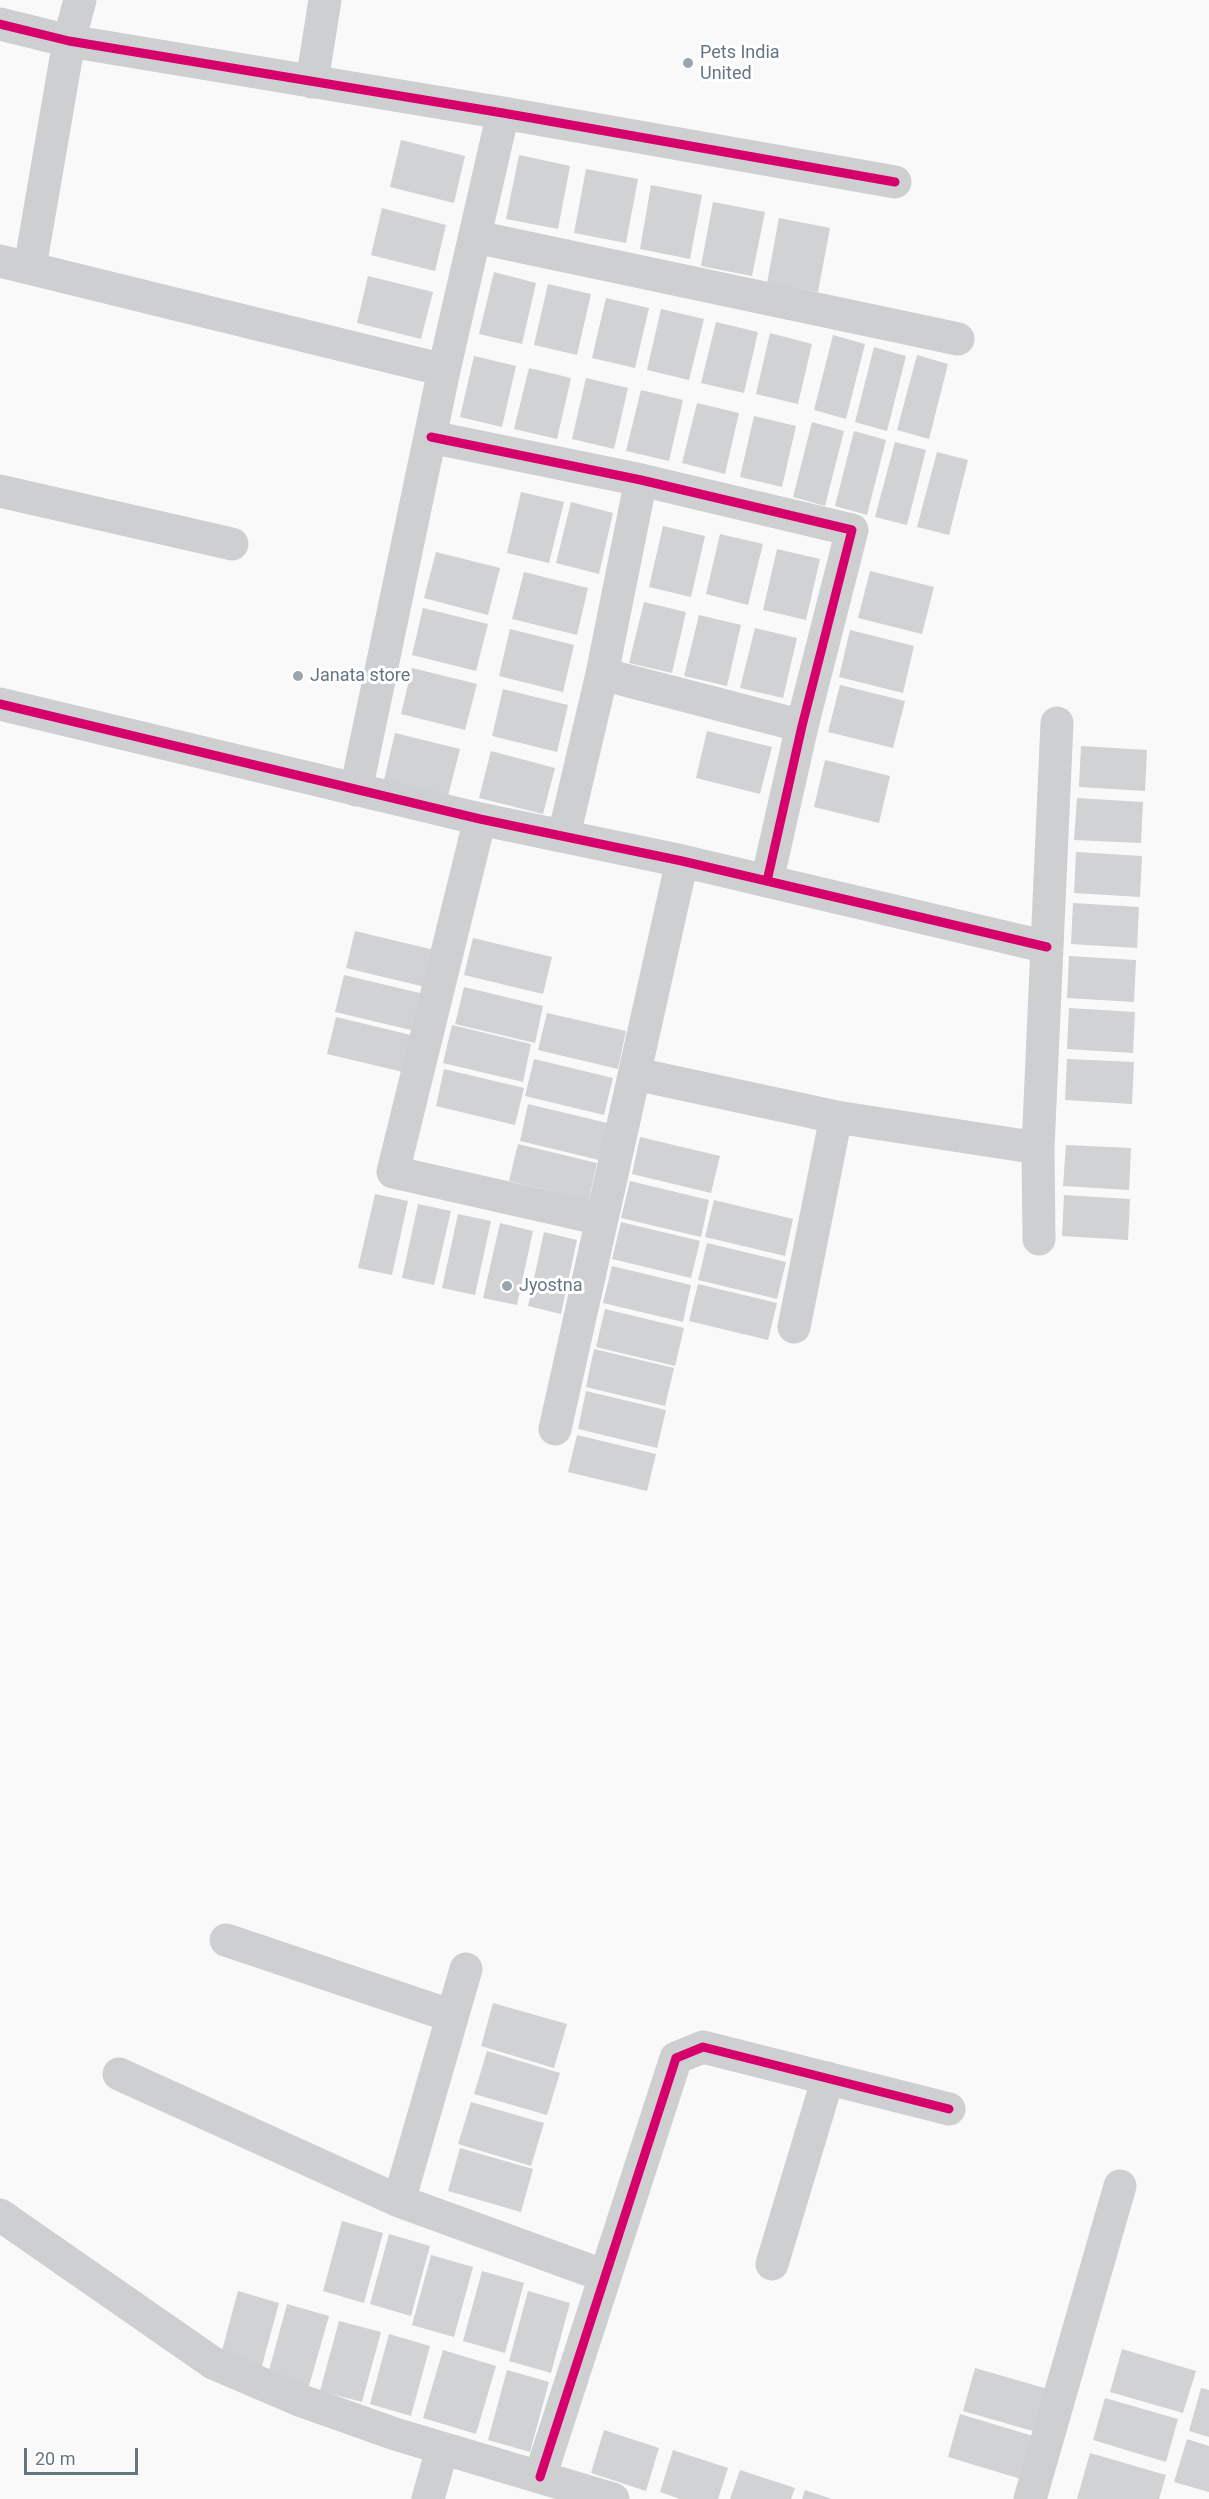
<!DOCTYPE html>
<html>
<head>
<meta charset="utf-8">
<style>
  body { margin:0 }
  #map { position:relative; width:1209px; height:2499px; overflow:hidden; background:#f9f9f9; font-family:Roboto,sans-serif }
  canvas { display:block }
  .scale { position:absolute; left:24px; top:2448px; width:114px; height:27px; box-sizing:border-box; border:3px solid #657683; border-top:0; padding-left:8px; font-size:18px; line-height:21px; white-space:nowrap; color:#657683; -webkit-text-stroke:4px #fff; paint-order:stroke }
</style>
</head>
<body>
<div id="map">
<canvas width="1209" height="2499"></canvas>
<div class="scale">20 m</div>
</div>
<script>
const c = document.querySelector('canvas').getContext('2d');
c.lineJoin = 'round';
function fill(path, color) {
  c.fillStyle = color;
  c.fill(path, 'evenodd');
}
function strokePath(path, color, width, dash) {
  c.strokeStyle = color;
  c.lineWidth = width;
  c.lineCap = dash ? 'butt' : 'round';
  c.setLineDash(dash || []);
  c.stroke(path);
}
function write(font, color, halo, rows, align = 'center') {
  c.font = font + ' Roboto,sans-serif';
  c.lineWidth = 6;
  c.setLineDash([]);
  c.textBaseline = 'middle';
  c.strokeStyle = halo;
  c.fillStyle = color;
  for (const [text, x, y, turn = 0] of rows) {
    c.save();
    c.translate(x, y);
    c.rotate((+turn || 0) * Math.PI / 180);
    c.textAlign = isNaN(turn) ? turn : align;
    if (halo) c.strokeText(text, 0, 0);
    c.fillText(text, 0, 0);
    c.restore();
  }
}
fill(new Path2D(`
  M401 140 465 156 454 203 390 187Z
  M519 155 570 166 558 229 506 219Z
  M586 169 638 179 626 243 574 233Z
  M651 185 702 195 690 259 640 249Z
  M713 202 765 212 752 276 701 266Z
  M382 208 446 225 435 271 371 255Z
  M779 218 830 228 818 292 767 283Z
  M494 272 536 283 522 344 479 334Z
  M368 276 433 292 421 339 357 323Z
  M548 284 591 294 577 355 534 345Z
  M606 298 649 308 635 368 592 358Z
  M661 309 704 319 689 380 647 370Z
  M716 322 758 332 744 393 701 383Z
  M770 333 812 344 798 404 756 394Z
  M833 335 865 344 846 419 814 410Z
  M874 347 906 356 887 431 855 422Z
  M917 355 948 364 929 439 897 430Z
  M474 356 516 366 502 427 460 417Z
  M529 368 571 378 557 439 514 429Z
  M586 378 628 388 614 449 572 439Z
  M641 390 683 400 669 461 626 451Z
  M697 403 739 413 725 474 682 463Z
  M754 416 796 426 782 487 740 477Z
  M812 422 844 431 825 506 793 497Z
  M854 431 886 440 867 515 835 506Z
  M895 442 926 450 907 525 875 517Z
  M937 452 968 460 949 535 917 527Z
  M521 492 564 502 549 563 507 553Z
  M571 502 613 513 599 574 556 563Z
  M663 526 705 536 691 597 649 587Z
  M720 534 763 544 748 605 706 594Z
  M777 549 820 559 806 620 763 610Z
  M436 552 500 568 488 615 424 598Z
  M870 571 934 587 922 634 858 618Z
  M524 572 588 588 577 635 512 619Z
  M644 602 686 612 672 673 629 663Z
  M423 608 488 624 476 671 412 655Z
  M699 615 741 625 727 686 684 676Z
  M755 628 797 638 783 698 740 688Z
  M510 629 574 645 563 692 499 676Z
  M850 630 914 646 903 693 839 677Z
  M412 668 477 684 465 730 401 714Z
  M840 685 905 701 893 748 828 732Z
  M503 689 568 705 557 752 492 736Z
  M707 731 772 747 760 794 696 778Z
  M395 733 460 749 448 796 384 780Z
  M1081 746 1147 750 1145 791 1079 787Z
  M491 751 555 768 543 814 479 798Z
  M825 760 890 776 879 823 814 807Z
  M1077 798 1143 802 1141 843 1074 840Z
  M1076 852 1142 856 1140 897 1074 893Z
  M1073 903 1139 907 1137 948 1071 944Z
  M355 931 434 950 425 987 346 968Z
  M473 938 552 957 543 994 464 975Z
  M1069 956 1136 960 1134 1002 1067 998Z
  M344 975 424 994 415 1031 335 1012Z
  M464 987 543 1006 535 1043 455 1024Z
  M1069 1008 1135 1012 1133 1053 1067 1049Z
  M547 1013 626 1031 618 1069 538 1050Z
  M336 1017 415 1036 407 1073 327 1054Z
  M452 1025 531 1044 523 1082 443 1063Z
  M534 1059 613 1078 604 1115 525 1096Z
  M1067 1059 1134 1062 1132 1104 1065 1100Z
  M444 1069 524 1088 515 1125 436 1106Z
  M528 1104 607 1123 599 1160 520 1141Z
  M640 1137 720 1156 711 1193 632 1174Z
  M518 1144 597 1163 589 1200 509 1181Z
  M1066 1145 1131 1148 1129 1190 1063 1186Z
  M630 1181 709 1200 701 1237 621 1218Z
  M375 1194 408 1201 392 1275 358 1268Z
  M1064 1195 1130 1199 1128 1240 1062 1236Z
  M714 1200 793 1219 785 1256 705 1237Z
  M418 1204 451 1211 434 1285 402 1278Z
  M458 1214 491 1221 475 1295 442 1288Z
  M621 1222 700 1241 691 1278 612 1259Z
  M500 1223 533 1231 517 1305 483 1298Z
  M544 1232 577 1240 561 1314 528 1306Z
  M707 1243 786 1262 777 1299 698 1280Z
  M612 1266 691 1285 683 1322 603 1303Z
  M698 1284 777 1303 768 1340 689 1321Z
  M605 1309 684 1328 675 1366 596 1347Z
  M594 1349 674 1368 665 1406 586 1387Z
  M586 1391 666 1410 657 1448 578 1429Z
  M577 1435 656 1454 647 1491 568 1472Z
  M493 2003 567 2024 554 2068 481 2046Z
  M487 2051 560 2073 547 2115 474 2094Z
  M471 2102 544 2123 531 2166 458 2144Z
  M460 2148 533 2169 521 2212 448 2191Z
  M342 2221 383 2233 364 2303 323 2291Z
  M389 2234 430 2246 411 2316 370 2304Z
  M431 2255 473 2267 454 2337 412 2325Z
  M482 2271 524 2283 505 2353 463 2341Z
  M238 2291 279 2303 260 2373 219 2362Z
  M528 2291 570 2303 551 2373 509 2361Z
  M287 2304 329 2316 309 2386 268 2374Z
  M339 2321 381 2332 362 2402 320 2391Z
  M389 2334 430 2346 411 2416 370 2404Z
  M1122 2349 1196 2371 1183 2413 1110 2392Z
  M443 2350 496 2366 476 2434 423 2418Z
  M975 2368 1048 2389 1036 2432 963 2411Z
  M507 2370 549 2382 530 2452 488 2440Z
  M1201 2388 1209 2390V2437L1189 2431Z
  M1105 2398 1178 2419 1166 2462 1093 2440Z
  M960 2414 1033 2436 1021 2479 948 2457Z
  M604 2430 659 2448 646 2491 591 2473Z
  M1187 2439 1209 2446V2492L1174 2482Z
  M673 2450 728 2468 718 2499H680L660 2492Z
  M1090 2453 1166 2475 1159 2499H1077Z
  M740 2470 795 2488 791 2499H730Z
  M805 2490 832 2499H802Z`), '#d0d2d3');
strokePath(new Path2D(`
  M0 24 69 41 503 113 895 182
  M312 82 325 0
  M476 237 958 339
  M0 261 444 370
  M30 267 69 41 80 0
  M431 437 641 480 852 530 802 726 767 881
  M0 491 232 544
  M602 674 802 726
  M0 704 480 819 682 861 1047 947
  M356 790 444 370 503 113
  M480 819 393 1172 601 1219
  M564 835 602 674 641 480
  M636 1074 836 1117 1038 1148
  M1039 1239 1038 1148 1057 723
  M794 1327 836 1117
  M555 1429 682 861
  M226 1940 452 2016
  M119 2074 399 2201 605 2276
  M399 2201 466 1969
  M0 2215 213 2363 302 2401 395 2434 613 2499
  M772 2264 828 2078
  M540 2477 676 2058 703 2047 949 2109
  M428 2499 442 2449
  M1030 2499 1120 2186`), '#cecfd0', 33);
strokePath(new Path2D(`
  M0 24 69 41 503 113 895 182
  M431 437 641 480 852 530 802 726 767 881
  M0 704 480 819 682 861 1047 947
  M540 2477 676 2058 703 2047 949 2109`), '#d6006c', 9);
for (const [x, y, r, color] of [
  [688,63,6,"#99a4ac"],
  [298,676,6,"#99a4ac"],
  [507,1286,6,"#99a4ac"]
]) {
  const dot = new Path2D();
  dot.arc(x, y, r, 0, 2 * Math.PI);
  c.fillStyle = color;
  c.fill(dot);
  strokePath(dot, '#fff', 2);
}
write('18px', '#657683', '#fff', [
  ["Pets India",700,53],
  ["United",700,74],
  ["Janata store",310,676],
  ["Jyostna",519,1286]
], 'left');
</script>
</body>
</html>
